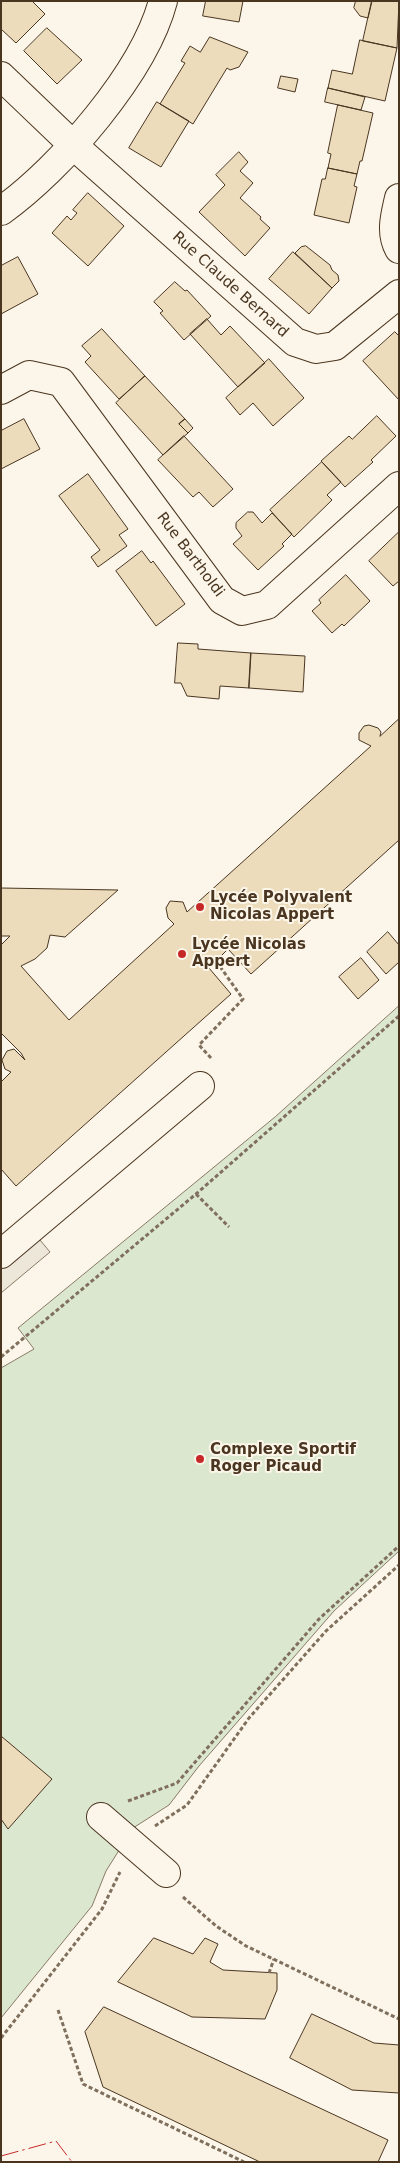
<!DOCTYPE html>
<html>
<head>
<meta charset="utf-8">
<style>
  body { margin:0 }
  #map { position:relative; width:400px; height:2163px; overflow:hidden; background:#fbf6e9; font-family:"DejaVu Sans",sans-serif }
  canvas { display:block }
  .frame { position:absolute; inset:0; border:2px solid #4a3520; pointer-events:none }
</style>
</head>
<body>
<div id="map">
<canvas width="400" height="2163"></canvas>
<div class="frame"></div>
</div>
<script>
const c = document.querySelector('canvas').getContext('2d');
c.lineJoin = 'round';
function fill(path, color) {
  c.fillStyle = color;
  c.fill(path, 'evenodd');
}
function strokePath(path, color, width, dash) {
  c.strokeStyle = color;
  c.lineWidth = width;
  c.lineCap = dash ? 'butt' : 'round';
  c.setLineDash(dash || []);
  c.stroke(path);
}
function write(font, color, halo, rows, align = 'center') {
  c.font = font + ' "DejaVu Sans",sans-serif';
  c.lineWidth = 4;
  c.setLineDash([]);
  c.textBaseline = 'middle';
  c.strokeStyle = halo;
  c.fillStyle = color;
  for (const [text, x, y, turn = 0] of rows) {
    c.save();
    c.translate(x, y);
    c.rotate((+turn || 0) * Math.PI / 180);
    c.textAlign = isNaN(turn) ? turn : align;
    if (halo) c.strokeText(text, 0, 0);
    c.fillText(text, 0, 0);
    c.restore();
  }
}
const green = new Path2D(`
  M399 1006V1551L334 1611 199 1766 169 1805 133 1828 106 1871 92 1906 1 2018V1368L34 1349 18 1328 275 1117Z`);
fill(green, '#dce7d0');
strokePath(green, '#887966', 1);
const parking = new Path2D(`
  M35 1234 50 1252 1 1293V1265Z`);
fill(parking, '#ede7d9');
strokePath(parking, '#887966', 1);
const building = new Path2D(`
  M1 1H32L45 14 16 43 1 29Z
  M206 1H243L239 22 203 16Z
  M356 1H372L368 18 360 16 354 8Z
  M372 1H399L397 48 363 41Z
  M47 28 82 60 57 84 24 51Z
  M210 37 248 52 239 67 230 70 227 68 193 124 160 104 185 63 181 61 190 46 200 52Z
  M360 40 397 48 385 101 328 88 332 70 352 74Z
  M281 76 298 79 295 92 278 88Z
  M328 88 365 97 361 110 325 102Z
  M157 102 189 121 161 167 129 148Z
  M338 105 373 113 362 161H360L357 174 328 168 331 154 328 153Z
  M239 152 248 162 240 171 253 183 240 198 261 217 260 219 270 228 245 256 199 212 225 185 216 175Z
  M328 168 357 174 354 186 357 187 349 223 314 215 322 179H325Z
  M88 193 124 226 88 266 52 233 67 216 71 220 77 213 73 210Z
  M306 246 330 265 332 270 338 275 339 281 332 288 295 253 301 247Z
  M293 252 332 288 309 314 269 279Z
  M18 257 38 294 1 314V266Z
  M175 282 185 291 187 290 211 316 184 340 160 313 163 311 154 302Z
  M207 319 221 335 230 326 265 363 238 387 190 334Z
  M102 329 145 376 119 399 85 362 91 356 82 346Z
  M395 332 399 336V400L363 361Z
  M269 359 304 398 273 426 253 403 240 415 226 398Z
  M145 376 185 419 179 424 188 433 163 455 116 403Z
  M377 416 396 436 371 460 373 462 345 487 321 461 349 436 352 439Z
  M24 419 40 449 1 469V431Z
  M185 419 193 428 188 433 179 424Z
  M184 436 233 489 213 507 199 492 193 497 158 460Z
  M322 462 341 482 327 495 332 500 294 537 270 510Z
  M88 474 128 529 119 535 127 546 98 567 91 557 100 550 59 496Z
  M248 512H253L262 523 272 513 292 534 282 544 284 546 258 570 233 544 242 536 236 528V523Z
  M399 532V581L393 586 369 561Z
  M142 551 151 563 153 561 185 604 156 626 116 571Z
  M346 575 370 601 344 626 342 624 332 633 312 611 321 603 319 600Z
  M178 643 198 644V649L251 653 249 688 220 686 219 699 187 696 181 683H175Z
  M251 653 305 656 303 692 249 688Z
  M399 719V840L251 974 228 949 209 968 231 994 16 1186 1 1169V1082L11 1072 5 1069 2 1060 7 1051 14 1049 25 1060 21 1053 1 1033V945L10 936H1V888L118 890 65 937 50 935 47 948 35 959 21 966 69 1020 174 924 168 918 166 908 170 901 183 902 187 912 371 746 359 740V733L364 726 369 725 378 728 381 732 380 736Z
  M388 932 399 945V962L386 974 367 952Z
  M361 958 379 980 358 999 339 977Z
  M1 1736 52 1779 8 1829 1 1819Z
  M154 1938 193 1954 205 1938 218 1944 210 1962 223 1970 277 1973V1990L265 2019 192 2017 118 1982Z
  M104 2007 388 2140 378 2162H260L103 2087 85 2032Z
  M312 2014 374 2043 399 2045V2093L352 2090 290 2058Z`);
fill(building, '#ecdcbc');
strokePath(building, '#4a3520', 1);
const minor = new Path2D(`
  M1 76 73 145 295 342 316 349 335 346 399 294
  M399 198C395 216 390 232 399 249
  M1 211C61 168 144 73 163 1
  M1 390 29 375 61 382 222 600 242 611 267 605 399 486
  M1 1254 200 1086
  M101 1817 166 1873`);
strokePath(minor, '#4a3520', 30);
strokePath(new Path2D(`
  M211 1058 199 1045 243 999 216 961
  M196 1194 229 1227
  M1 1357 196 1194 399 1016
  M128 1801 177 1783 319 1619 399 1546
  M155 1826 187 1805 249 1718 326 1631 399 1565
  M183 1897 216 1926 246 1946 399 2019
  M269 1973 274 1959
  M58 2010 83 2084 244 2162
  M1 2038 102 1909 120 1872`), '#7f6f5c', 3, [4, 2.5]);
strokePath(minor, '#fbf6e9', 28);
strokePath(new Path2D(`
  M1 2156 56 2141 72 2162`), '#c62828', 1, [18, 4, 2.5, 4]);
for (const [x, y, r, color] of [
  [200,907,5,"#c62828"],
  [182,954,5,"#c62828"],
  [200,1459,5,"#c62828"]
]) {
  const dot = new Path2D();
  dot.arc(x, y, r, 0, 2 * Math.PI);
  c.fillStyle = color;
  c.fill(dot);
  strokePath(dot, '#fbf6e9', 2);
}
write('15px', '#4a3520', '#fbf6e9', [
  ["Rue Claude Bernard",230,285,42],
  ["Rue Bartholdi",190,555,53]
]);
write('bold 15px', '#4a3520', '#fbf6e9', [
  ["Lycée Polyvalent",210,898],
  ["Nicolas Appert",210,915],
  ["Lycée Nicolas",192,945],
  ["Appert",192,962],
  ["Complexe Sportif",210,1450],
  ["Roger Picaud",210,1467]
], 'left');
</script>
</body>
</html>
